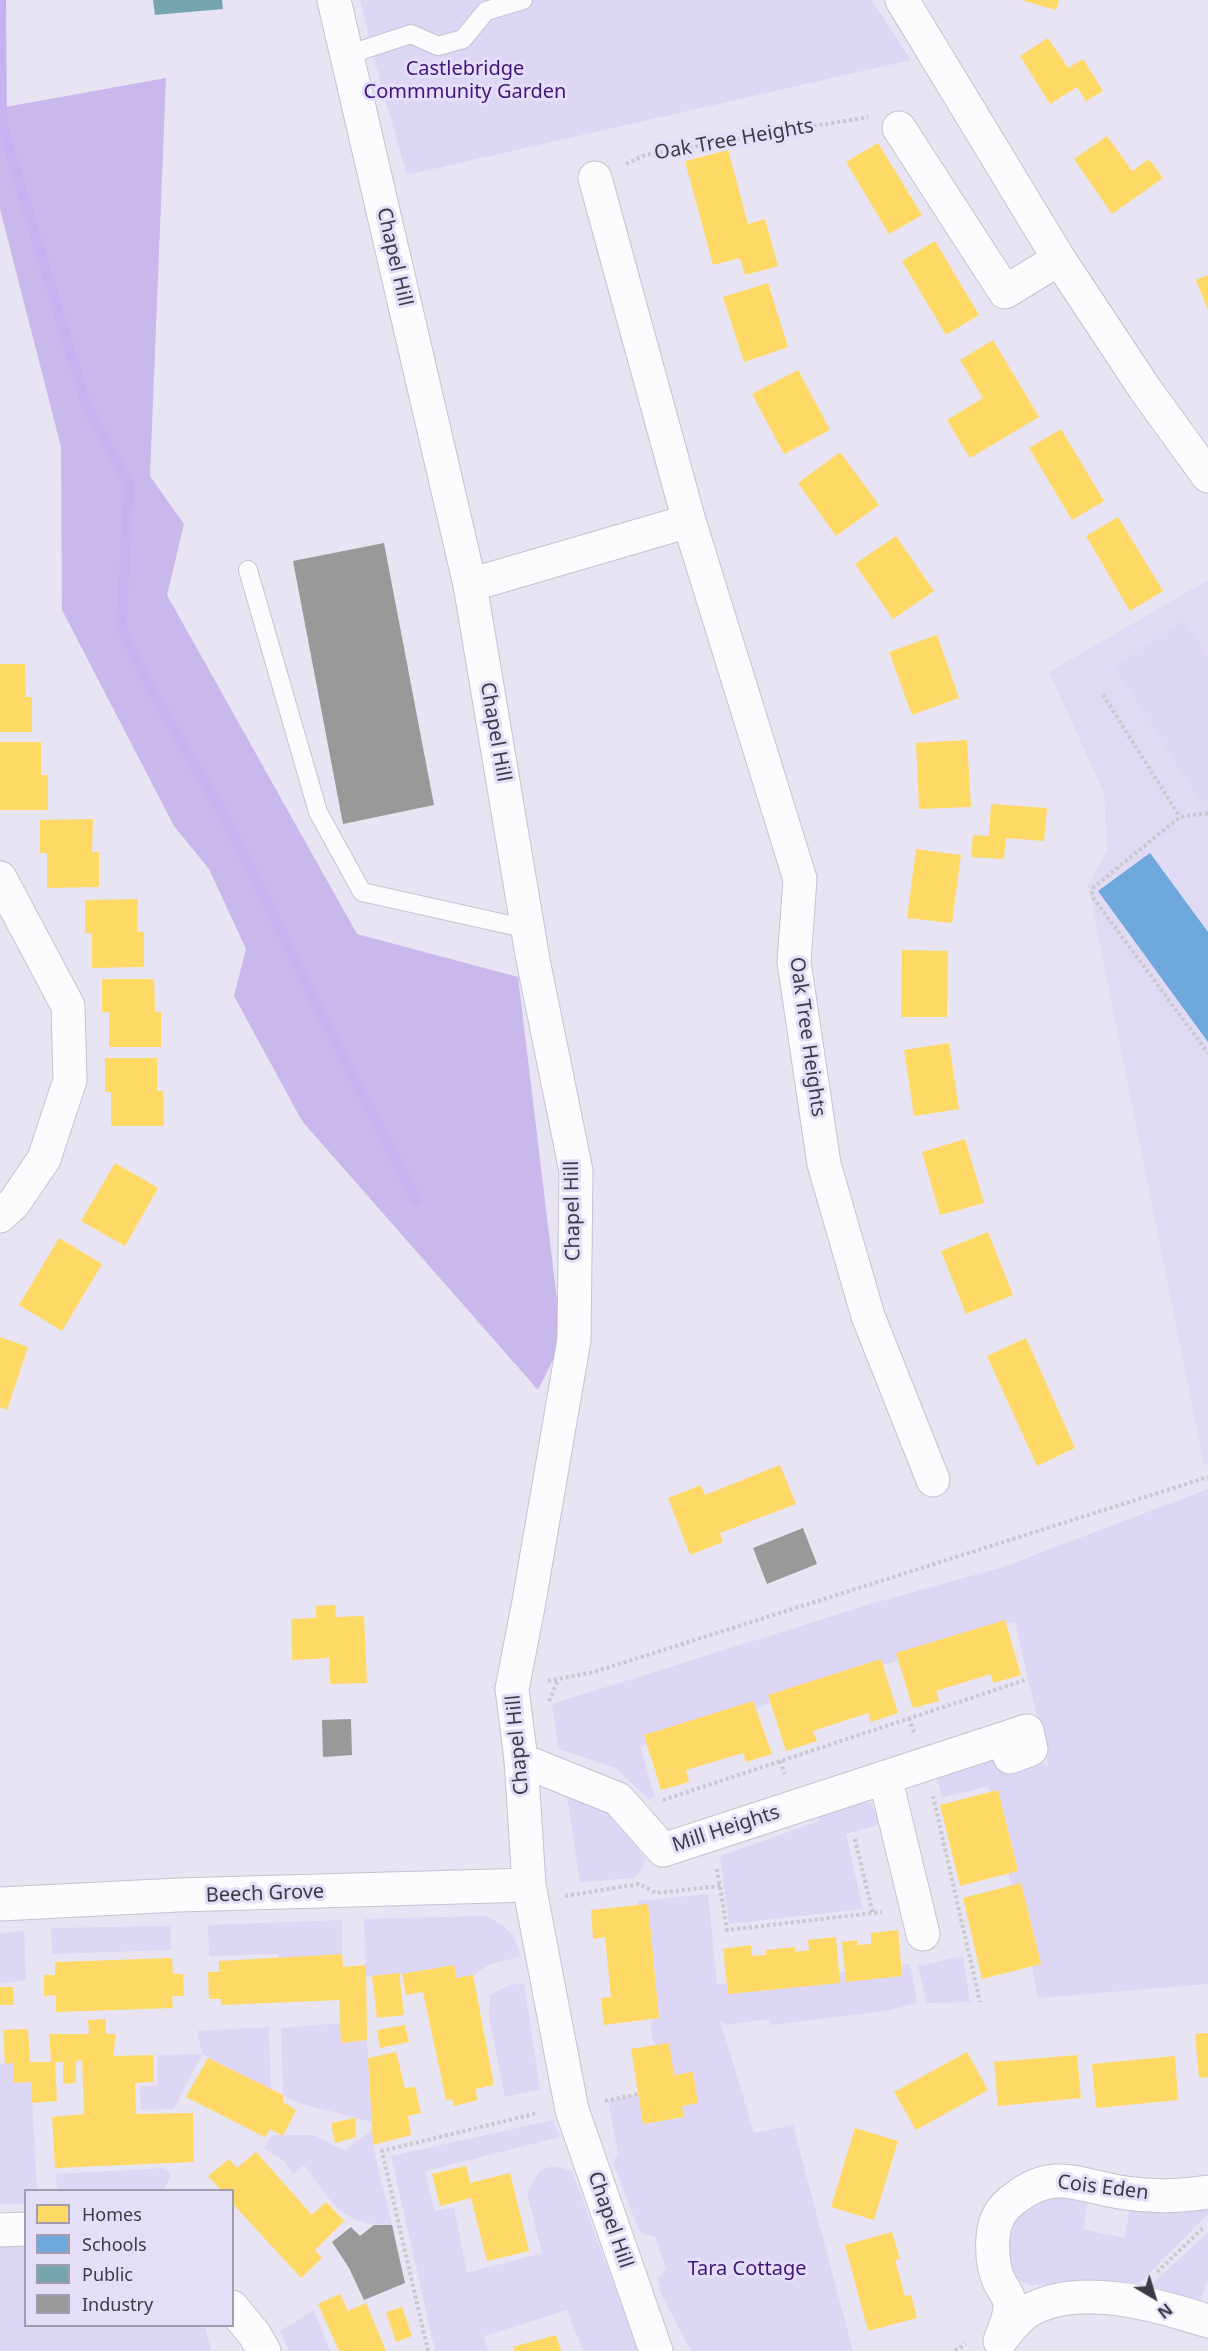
<!DOCTYPE html>
<html>
<head>
<meta charset="utf-8">
<style>
  body { margin:0 }
  #map { position:relative; width:1208px; height:2351px; overflow:hidden; background:#e8e4f3; font-family:"Noto Sans",sans-serif }
  canvas { display:block }
  .legend { position:absolute; left:24px; top:2189px; width:210px; height:138px; box-sizing:border-box; background:#e5def9; border:2px solid #a29cb1; margin:0; padding:8px 10px; list-style:none; font-size:18px; color:#3d3a45 }
  .legend li { display:flex; align-items:center; gap:12px; height:30px }
  .legend b { width:30px; border:2px solid #a29cb1 }
  .north { position:absolute; left:1124px; top:2267px; width:60px; height:60px; -webkit-text-stroke:4px #e5def9; paint-order:stroke; rotate:142deg; font-size:16px; font-weight:700; line-height:24px; text-align:center; color:#3d3a45 }
  .north::after { content:''; display:block; margin:auto; width:21px; height:27px; background:#3d3a45; clip-path:polygon(50% 0,100% 100%,50% 72%,0 100%) }
</style>
</head>
<body>
<div id="map">
<canvas width="1208" height="2351"></canvas>
<ul class="legend">
<li><b style="height:16px;background:#ffd966"></b>Homes</li>
<li><b style="height:16px;background:#6fa8dc"></b>Schools</li>
<li><b style="height:16px;background:#76a5af"></b>Public</li>
<li><b style="height:16px;background:#999"></b>Industry</li>
</ul>
<div class="north">N</div>
</div>
<script>
const c = document.querySelector('canvas').getContext('2d');
c.lineJoin = 'round';
function fill(path, color) {
  c.fillStyle = color;
  c.fill(path, 'evenodd');
}
function strokePath(path, color, width, dash) {
  c.strokeStyle = color;
  c.lineWidth = width;
  c.lineCap = dash ? 'butt' : 'round';
  c.setLineDash(dash || []);
  c.stroke(path);
}
function write(font, color, halo, rows, align = 'center') {
  c.font = font + ' "Noto Sans",sans-serif';
  c.lineWidth = 6;
  c.setLineDash([]);
  c.textBaseline = 'middle';
  c.strokeStyle = halo;
  c.fillStyle = color;
  for (const [text, x, y, turn = 0] of rows) {
    c.save();
    c.translate(x, y);
    c.rotate((+turn || 0) * Math.PI / 180);
    c.textAlign = isNaN(turn) ? turn : align;
    if (halo) c.strokeText(text, 0, 0);
    c.fillText(text, 0, 0);
    c.restore();
  }
}
fill(new Path2D(`
  M1208 580V1463L1204 1465 1088 885 1107 851 1104 793 1049 672Z`), '#e1daf4');
fill(new Path2D(`
  M360 0H872L911 60 407 175 380 82Z
  M1184 620 1208 656V799L1202 803 1114 667Z
  M1208 1489V1984L1038 1998 1032 1967 1041 1964 1021 1884 1011 1886 1009 1873 1018 1870 998 1790 989 1792 988 1786 942 1798 936 1773 995 1753 1011 1770 1044 1763 1049 1769 1015 1622 978 1629 897 1653 899 1660 883 1665 881 1659 768 1695 770 1703 756 1708 753 1701 701 1718 640 1746 655 1797 649 1799 615 1768 559 1749 552 1704 874 1603 1003 1567Z
  M586 1796 612 1815 645 1859 642 1870 634 1878 580 1882 567 1797Z
  M852 1799 870 1804 884 1823 846 1834 863 1909 729 1924 720 1856 819 1821 817 1812Z
  M708 1894 717 1985 727 1983 728 1994 840 1983 839 1972H845L847 1982 902 1976V1965L910 1964 917 2003 886 2011 771 2025 767 2019 728 2025 720 2020 754 2133 793 2125 853 2351H691L661 2294 657 2279 666 2268 655 2237 644 2234 638 2228 613 2163 618 2152 608 2101 638 2094 644 2124 684 2117 682 2106 698 2103 693 2072 674 2075C662 2057 647 2041 652 2018L659 2017 648 1904 638 1905V1901Z
  M483 1916C503 1922 517 1934 520 1957L490 1964 473 1975 456 1978 453 1965 402 1974 366 1977 364 1919Z
  M342 1920V1954L278 1959V1954L209 1956 208 1925Z
  M170 1926 171 1950 52 1954 51 1928Z
  M24 1930 26 1981 0 1983V1934Z
  M963 1956 970 2002 927 2003 918 1966Z
  M524 1983 540 2089 505 2097 489 2016 490 1996C500 1987 511 1985 524 1983Z
  M340 2023 341 2043 367 2040 372 2122 295 2102 283 2095 281 2028Z
  M269 2027 271 2089 202 2054 174 2109 141 2110 140 2086H157L158 2055 202 2054 197 2031Z
  M13 2063 14 2083 31 2082 37 2190H26L25 2204H0V2064Z
  M553 2120 560 2137 425 2171 435 2211 454 2207 467 2273 542 2253 527 2193 540 2170 554 2166 572 2171 638 2351H583L567 2310 484 2336 488 2351H435L391 2156Z
  M372 2130 373 2145 392 2225C340 2225 333 2203 304 2165L293 2174 285 2162 264 2148 272 2135H314L344 2151Z
  M164 2168 169 2172 170 2177 164 2190H57L56 2174Z
  M1051 2195 1088 2201 1083 2229 1124 2238 1130 2209 1208 2208V2214L1140 2283 1031 2285C1027 2283 1021 2282 1018 2279 999 2263 1009 2215 1029 2203 1035 2199 1044 2198 1051 2195Z
  M1208 2232V2278L1200 2301 1150 2286Z
  M0 2247H25L26 2326H205L211 2351H0Z
  M314 2310 330 2351H289L280 2331Z`), '#ded6f5');
fill(new Path2D(`
  M166 78 150 476 184 524 167 595 357 934 518 977 562 1342 538 1390 302 1121 234 996 246 949 209 869 174 826 62 610 61 447 0 209V108Z`), '#c8b8ec');
fill(new Path2D(`
  M1021 0H1059L1056 10Z
  M1048 38 1068 68 1083 59 1103 91 1086 101 1077 87 1050 104 1020 56Z
  M1107 136 1132 171 1149 159 1163 178 1112 214 1074 159Z
  M878 143 922 215 889 234 846 162Z
  M728 150 748 224 765 219 778 266 745 275 740 258 713 265 685 161Z
  M935 241 979 315 946 335 902 261Z
  M1208 275V310L1196 280Z
  M768 283 788 347 744 362 723 297Z
  M993 340 1039 417 970 458 947 420 983 398 960 360Z
  M798 370 830 430 784 454 752 394Z
  M1061 429 1104 501 1072 520 1029 448Z
  M840 452 879 505 836 536 798 483Z
  M1118 517 1163 591 1130 611 1086 536Z
  M896 536 934 591 893 619 855 564Z
  M937 635 959 698 912 715 889 652Z
  M0 664H25L26 697H32V732H0Z
  M967 740 971 807 919 809 916 743Z
  M0 742H41V775H48V810H0Z
  M991 804 1047 808 1044 841 1006 838 1004 859 971 857 973 835 989 836Z
  M93 819 92 852H99V887L47 888V853H40V820Z
  M916 849 961 855 952 923 907 918Z
  M138 899 137 932H144V967L92 968V933H85V900Z
  M902 950 948 951 947 1017H901Z
  M102 979H154L155 1012H161V1047H109V1012H102Z
  M949 1043 959 1109 914 1116 904 1050Z
  M105 1058H157V1091H163L164 1126H111V1092H105Z
  M965 1139 984 1203 940 1215 922 1152Z
  M115 1163 158 1188 125 1246 81 1221Z
  M988 1232 1013 1295 966 1314 941 1251Z
  M59 1238 102 1264 62 1331 19 1305Z
  M0 1337 28 1347 7 1410 0 1407Z
  M1026 1338 1075 1448 1037 1466 987 1356Z
  M780 1465 796 1504 720 1533 723 1542 690 1555 668 1498 701 1485 705 1495Z
  M335 1605 336 1617 364 1616 367 1683 330 1684 329 1658 292 1660 291 1619 316 1618V1606Z
  M1005 1620 1021 1675 993 1683 991 1674 936 1691 939 1701 913 1708 896 1653Z
  M881 1659 898 1713 871 1722 868 1713 813 1731 817 1741 786 1751 768 1695Z
  M753 1701 772 1754 746 1762 743 1753 686 1770 689 1782 661 1790 644 1735Z
  M998 1790 1018 1871 960 1886 940 1805Z
  M1021 1883 1041 1964 982 1979 963 1898Z
  M648 1904 659 2018 604 2025 601 1998 611 1997 605 1937 593 1939 591 1910Z
  M898 1930 902 1976 846 1982 842 1942 857 1940V1945L871 1944V1933Z
  M836 1937 840 1983 728 1994 723 1949 751 1945 752 1956 766 1955V1950L795 1947V1952L809 1950 808 1940Z
  M342 1954 343 1967 366 1965 367 2040 341 2043 339 2000 221 2005V1999H209L208 1972H219V1961Z
  M172 1958 173 1974H183L184 1996H172L173 2008 56 2012V1995L44 1996V1975H55V1962Z
  M454 1965 456 1978 473 1975 494 2085 475 2089 478 2100 454 2106 452 2099 446 2100 423 1992 406 1995 402 1974Z
  M399 1973 404 2015 377 2018 372 1976Z
  M0 1987H13L14 2005H0Z
  M106 2019V2034H116L113 2056 153 2055 154 2082 135 2083 136 2114 193 2113 194 2162 55 2168 52 2117 84 2114 82 2060 76 2061V2083L63 2084V2062H55L57 2101 32 2103 31 2082 13 2083V2063L5 2064 3 2030 28 2029 30 2062H51L49 2034H89L88 2020Z
  M405 2025 409 2042 380 2048 377 2030Z
  M1208 2033V2077L1199 2078 1195 2034Z
  M669 2043 674 2075 693 2072 698 2103 682 2106 684 2117 643 2124 631 2049Z
  M396 2052 405 2088 415 2087 421 2113 408 2116 411 2135 373 2145 368 2058Z
  M967 2052 988 2090 916 2130 894 2092Z
  M1077 2055 1081 2098 998 2106 994 2062Z
  M1175 2056 1178 2100 1096 2108 1092 2064Z
  M208 2058 283 2095V2102L296 2110 283 2136 270 2129 265 2137 186 2097Z
  M355 2118 356 2137 335 2143 331 2123Z
  M855 2128 898 2141 874 2220 831 2207Z
  M256 2152 312 2215 326 2202 344 2221 315 2250 322 2258 301 2278 232 2203V2190H221L208 2176 229 2159 237 2168Z
  M466 2166 470 2183 510 2173 529 2251 487 2261 471 2198 440 2206 432 2174Z
  M892 2232 900 2259 895 2260 905 2296 911 2295 917 2318 868 2331 845 2245Z
  M340 2294 348 2311 366 2303 386 2351H339L318 2304Z
  M402 2307 412 2336 396 2342 386 2312Z
  M556 2335 561 2351H514L513 2347Z`), '#ffd966');
fill(new Path2D(`
  M1150 853 1208 932V1042L1098 891Z`), '#6fa8dc');
fill(new Path2D(`
  M153 0H222L223 9 155 15Z`), '#76a5af');
fill(new Path2D(`
  M384 543 434 805 343 824 293 561Z
  M803 1528 817 1564 767 1584 753 1548Z
  M351 1719 352 1755 323 1757 322 1720Z
  M374 2225H392L405 2283 364 2300 349 2268 332 2242 351 2227 360 2236Z`), '#999');
strokePath(new Path2D(`
  M1 0 2 125 86 404 129 485 121 628 156 698 226 819 318 1007 416 1200`), '#c5b2f1', 10);
const service = new Path2D(`
  M347 55 411 34 438 46 463 39 486 11 523 0
  M248 570 318 812 362 892 528 929`);
const minor = new Path2D(`
  M899 128 1005 292 1059 259
  M595 178 689 521 800 879 794 962 824 1164 868 1316 933 1480
  M470 585 689 521
  M0 878 68 1006 70 1080 44 1159 14 1203 0 1216
  M521 1760 618 1799 663 1850 1027 1731 1031 1749 1010 1757 1004 1739
  M885 1777 923 1934
  M0 1904 178 1895 529 1885
  M0 2230 26 2229
  M232 2307 255 2335 264 2351
  M1001 2340C1009 2329 1018 2317 1030 2310 1082 2282 1155 2305 1208 2321
  M1000 2341C1004 2330 1010 2318 1010 2306 1010 2297 1003 2289 999 2281 993 2268 992 2252 993 2237 994 2221 1001 2208 1014 2199 1056 2166 1080 2187 1126 2193 1152 2197 1182 2196 1208 2192`);
const tertiary = new Path2D(`
  M334 0 470 585 533 960 576 1171 574 1340 528 1607 512 1689 521 1760 529 1885 572 2110 656 2351
  M902 0 1059 259 1145 389 1208 476`);
strokePath(service, '#c6c2cf', 20);
strokePath(minor, '#c6c2cf', 35);
strokePath(tertiary, '#c6c2cf', 35);
strokePath(new Path2D(`
  M626 164 645 155 868 117
  M1103 695 1180 817
  M1208 813 1180 817 1094 887 1092 892 1094 899 1208 1053
  M548 1681 594 1672 1208 1477
  M549 1701 558 1680
  M909 1718 914 1732
  M780 1761 785 1774
  M933 1796 980 2002
  M663 1800 1028 1679
  M855 1839 873 1914
  M717 1869 727 1930 882 1912
  M565 1896 639 1884 656 1893 720 1886
  M605 2101 638 2094
  M1157 2272 1203 2228
  M428 2351 382 2151 538 2113
  M955 2351 966 2344`), '#c8c8cd', 4, [3, 3]);
strokePath(service, '#fcfbfd', 18);
strokePath(minor, '#fcfbfd', 33);
strokePath(tertiary, '#fcfbfd', 33);
write('20px', '#411677', '#e5def9', [
  ["Castlebridge",465,69],
  ["Commmunity Garden",465,92],
  ["Tara Cottage",747,2269]
]);
write('20px', '#3d3a45', '#e5def9', [
  ["Oak Tree Heights",734,140,-10],
  ["Chapel Hill",394,257,77],
  ["Chapel Hill",495,732,80],
  ["Oak Tree Heights",807,1037,82],
  ["Chapel Hill",573,1211,-91],
  ["Chapel Hill",518,1745,-95],
  ["Mill Heights",726,1829,-18],
  ["Beech Grove",265,1894,-2],
  ["Cois Eden",1103,2188,7],
  ["Chapel Hill",610,2220,71]
]);
</script>
</body>
</html>
